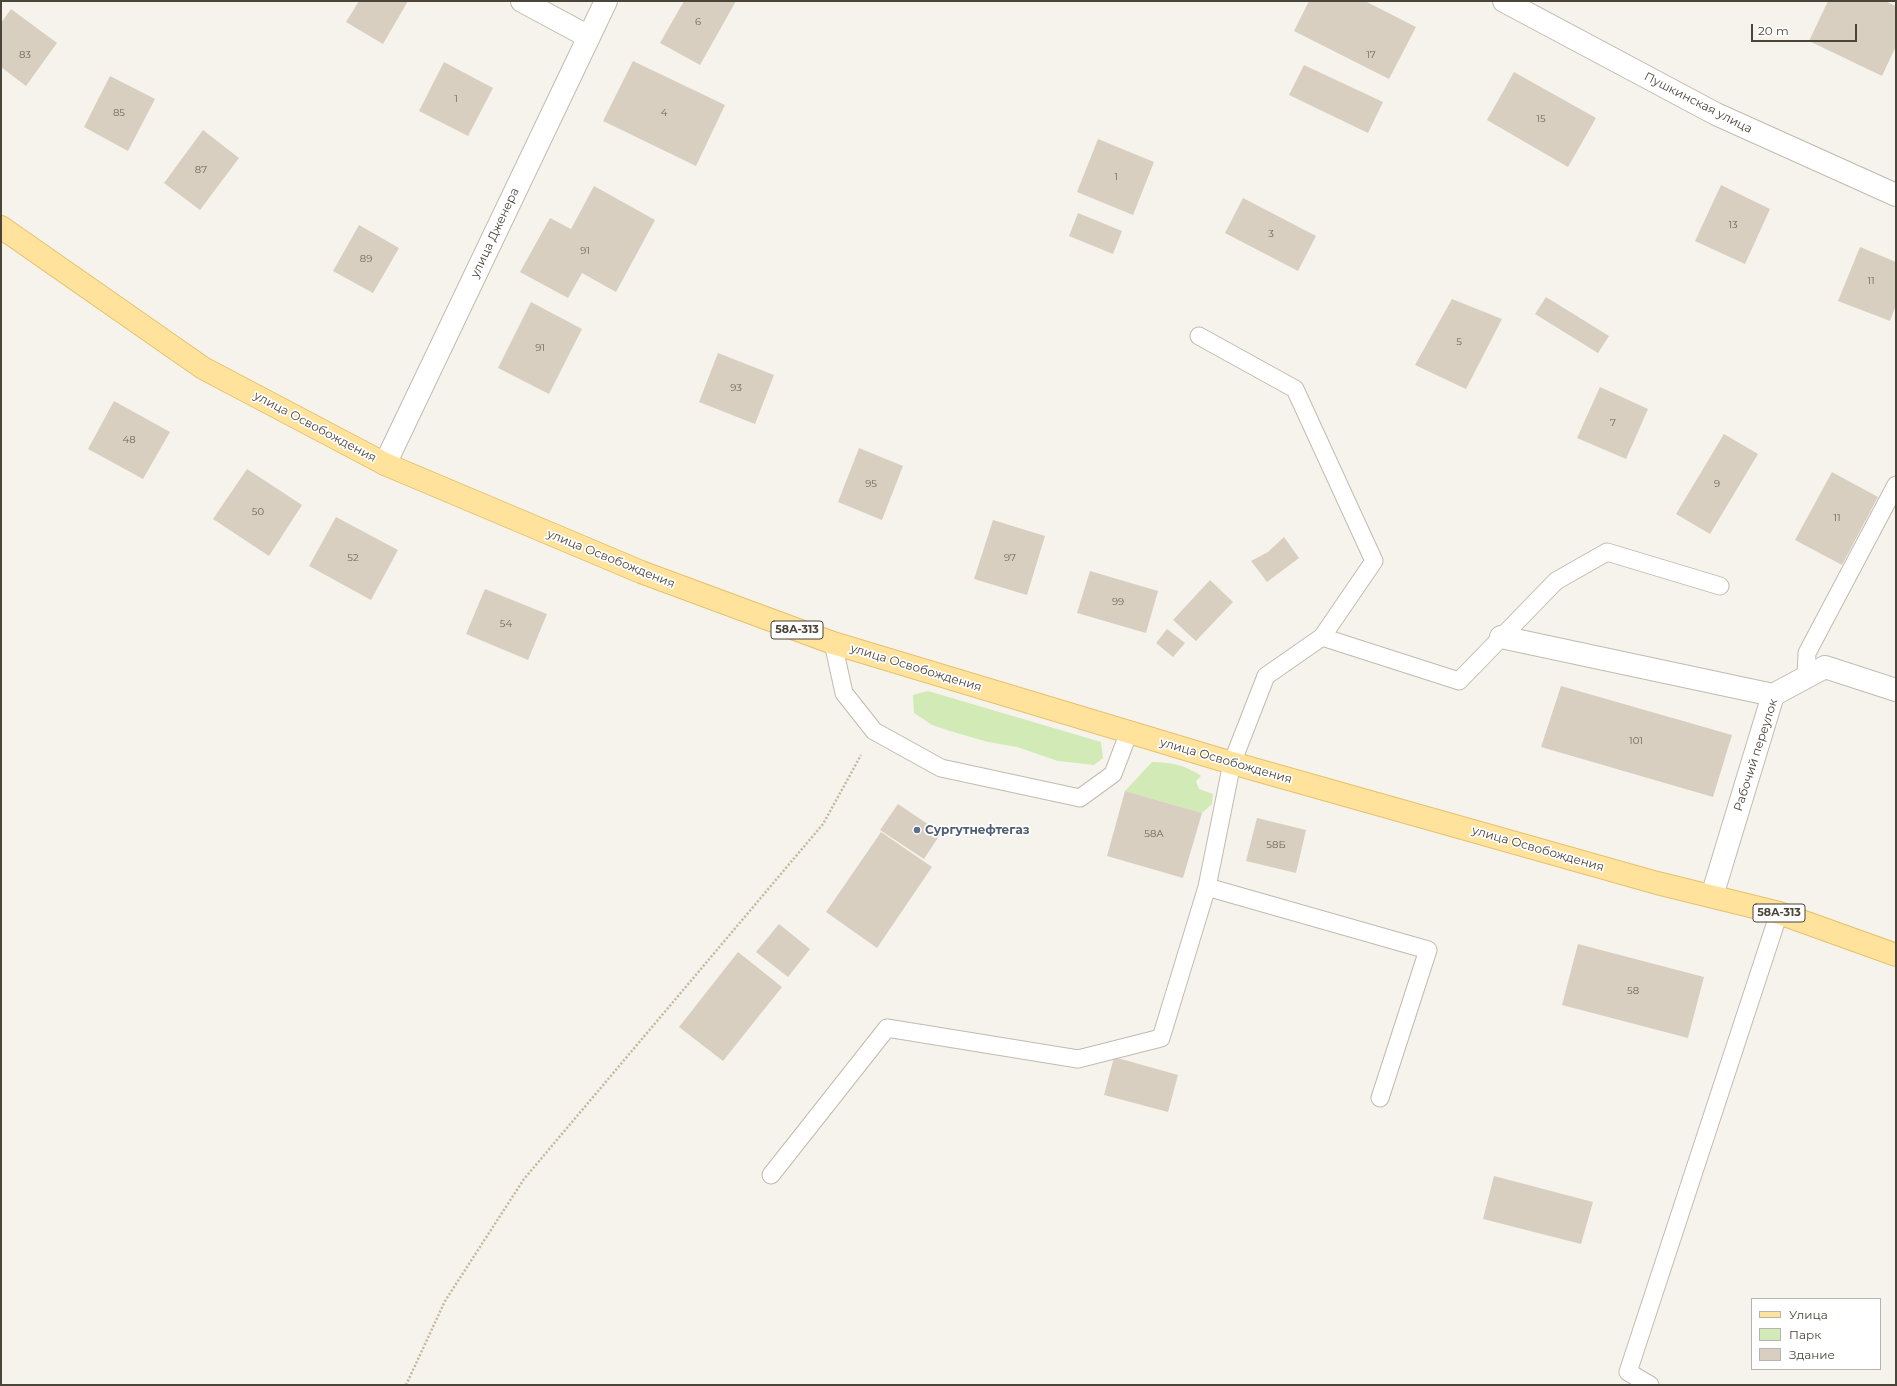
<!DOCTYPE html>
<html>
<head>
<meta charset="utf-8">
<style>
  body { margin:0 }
  #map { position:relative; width:1897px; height:1386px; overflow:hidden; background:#f6f3ec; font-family:Montserrat,sans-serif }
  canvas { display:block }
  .frame { position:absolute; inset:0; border:2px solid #4b4439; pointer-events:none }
  .legend { position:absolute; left:1751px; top:1298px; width:130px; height:72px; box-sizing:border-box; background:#fff; border:1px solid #b7b4b0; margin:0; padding:5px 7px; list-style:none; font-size:12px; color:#4b4439 }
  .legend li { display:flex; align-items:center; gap:8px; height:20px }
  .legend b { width:20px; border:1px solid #b7b4b0 }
  .scale { position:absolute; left:1751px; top:24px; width:106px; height:18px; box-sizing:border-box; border:2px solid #4b4439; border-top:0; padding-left:5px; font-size:12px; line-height:14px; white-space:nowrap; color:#4b4439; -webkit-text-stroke:3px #fff; paint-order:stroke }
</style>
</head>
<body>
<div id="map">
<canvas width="1897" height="1386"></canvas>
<div class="frame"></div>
<ul class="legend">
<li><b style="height:5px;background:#ffe39c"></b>Улица</li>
<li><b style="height:11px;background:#d2eab5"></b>Парк</li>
<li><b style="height:11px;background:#d8cfc1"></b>Здание</li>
</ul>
<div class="scale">20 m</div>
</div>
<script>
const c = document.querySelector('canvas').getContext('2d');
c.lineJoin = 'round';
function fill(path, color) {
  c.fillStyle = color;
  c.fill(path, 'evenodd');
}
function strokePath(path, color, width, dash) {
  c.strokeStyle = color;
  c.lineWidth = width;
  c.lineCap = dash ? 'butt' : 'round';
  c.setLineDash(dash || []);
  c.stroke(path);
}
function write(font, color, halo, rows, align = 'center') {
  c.font = font + ' Montserrat,sans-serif';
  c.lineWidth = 3.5;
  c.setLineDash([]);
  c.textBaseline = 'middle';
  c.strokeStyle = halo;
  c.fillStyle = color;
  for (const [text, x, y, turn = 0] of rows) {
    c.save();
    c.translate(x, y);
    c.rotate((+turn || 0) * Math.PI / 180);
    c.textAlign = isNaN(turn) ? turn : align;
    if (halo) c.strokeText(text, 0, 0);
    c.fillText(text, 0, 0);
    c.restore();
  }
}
fill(new Path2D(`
  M928 691 1101 742 1103 758 1094 765 1058 761 1017 747 988 742 950 731 932 725 914 713 913 695Z
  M1152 762C1170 762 1186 765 1201 776L1196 781 1199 789 1213 794 1212 804 1202 813 1125 791Z`), '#d2eab5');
fill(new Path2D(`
  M359 1H408L383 44 346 22Z
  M684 1H736L700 65 660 43Z
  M1309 1H1365L1416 27 1389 79 1294 31Z
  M1828 1H1885L1896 6V46L1882 76 1809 41Z
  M11 9 57 43 26 86 1 67V23Z
  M633 61 725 105 696 166 603 121Z
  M444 62 493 88 468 136 419 111Z
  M1304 65 1383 102 1368 133 1289 95Z
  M1514 72 1596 118 1568 167 1487 120Z
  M110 76 155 99 128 151 84 127Z
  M203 130 239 158 200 210 164 183Z
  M1098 139 1154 162 1133 215 1077 192Z
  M1721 185 1770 209 1745 264 1695 241Z
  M594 186 655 220 616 292 582 273 568 298 520 272 550 218 571 229Z
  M1243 198 1316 236 1298 271 1225 233Z
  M1078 213 1122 231 1113 254 1069 236Z
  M359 225 399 248 373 293 333 271Z
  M1860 247 1896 262V305L1890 321 1838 301Z
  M1546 297 1609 336 1598 353 1535 314Z
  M1452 299 1502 319 1466 389 1415 365Z
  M531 302 582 329 549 394 498 368Z
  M718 353 774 375 755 424 699 402Z
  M1600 387 1648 409 1626 459 1577 438Z
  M114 401 170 432 143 479 88 449Z
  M1724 434 1758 454 1710 534 1676 514Z
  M859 448 903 466 882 520 838 502Z
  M247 469 302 505 269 556 213 519Z
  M1832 472 1878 497 1842 565 1795 540Z
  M336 517 398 550 371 600 309 566Z
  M993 520 1045 536 1027 595 974 579Z
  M1284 537 1299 558 1267 582 1251 561 1268 552Z
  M1090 571 1158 591 1146 633 1077 613Z
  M1210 580 1233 602 1196 641 1173 620Z
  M485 589 547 614 528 660 466 634Z
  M1167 629 1185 643 1173 657 1156 643Z
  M1561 686 1732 735 1713 797 1541 747Z
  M1125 791 1202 813 1183 878 1107 856Z
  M898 804 941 833 924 859 880 830Z
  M1257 818 1306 830 1296 873 1246 861Z
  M881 832 932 867 877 948 826 912Z
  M779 924 810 949 788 977 756 952Z
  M1578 944 1704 977 1688 1038 1562 1005Z
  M738 952 782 987 723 1061 679 1027Z
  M1114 1057 1178 1075 1168 1112 1104 1095Z
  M1494 1176 1593 1202 1581 1244 1483 1219Z`), '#d8cfc1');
const service = new Path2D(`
  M1199 336 1295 389 1374 561 1322 637
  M833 643 844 693 874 731 941 768 1080 798 1113 774 1129 732
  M1806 677 1807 653 1896 485
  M1207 887 1428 950 1380 1098
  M771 1175 887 1028 1078 1059 1161 1038 1207 887 1232 763 1266 676 1322 637 1459 681 1556 581 1607 552 1720 586
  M1650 1385 1628 1372 1779 913`);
const minor = new Path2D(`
  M522 1 589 37
  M1504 1 1716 114 1896 195
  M385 464 606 1
  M1501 637 1773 695
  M1712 896 1773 695 1825 667 1896 690`);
const primary = new Path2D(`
  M1 227 203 368 385 464 641 572 833 643 1232 763 1657 883 1779 913 1896 955`);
strokePath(service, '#c2bbae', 19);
strokePath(minor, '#c2bbae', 24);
strokePath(primary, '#e6c16a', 24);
strokePath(new Path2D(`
  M406 1385 445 1301 524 1179 823 824 861 755`), '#c4b79f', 2.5, [2, 2]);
strokePath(service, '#fff', 17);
strokePath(minor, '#fff', 22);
strokePath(primary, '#ffe39c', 22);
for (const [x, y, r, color] of [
  [917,830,4,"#5c6f8a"]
]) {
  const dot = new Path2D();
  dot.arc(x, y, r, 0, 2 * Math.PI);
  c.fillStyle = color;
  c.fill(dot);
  strokePath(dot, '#fff', 1.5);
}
write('10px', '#6e675b', null, [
  ["6",698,22],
  ["83",25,55],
  ["17",1371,55],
  ["1",456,99],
  ["85",119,113],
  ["4",664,113],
  ["15",1541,119],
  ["87",201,170],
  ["1",1116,177],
  ["13",1733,225],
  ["3",1271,234],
  ["91",585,251],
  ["89",366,259],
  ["11",1871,281],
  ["5",1459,342],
  ["91",540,348],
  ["93",736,388],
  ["7",1613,423],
  ["48",129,440],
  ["95",871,484],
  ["9",1717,484],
  ["50",258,512],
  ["11",1837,518],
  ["52",353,558],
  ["97",1010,558],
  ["99",1118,602],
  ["54",506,624],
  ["101",1636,741],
  ["58А",1154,834],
  ["58Б",1276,845],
  ["58",1633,991]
]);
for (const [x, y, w] of [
  [797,630,52],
  [1779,913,52]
]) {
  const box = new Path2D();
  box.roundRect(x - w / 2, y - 9, w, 18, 3);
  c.fillStyle = '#fff';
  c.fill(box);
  strokePath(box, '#4b4439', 1);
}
write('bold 11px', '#4b4439', null, [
  ["58А-313",797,630],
  ["58А-313",1779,913]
]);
write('12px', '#4b4439', '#fff', [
  ["Пушкинская улица",1698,103,27],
  ["улица Дженера",495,233,-65],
  ["улица Освобождения",315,427,28],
  ["улица Освобождения",611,559,22],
  ["улица Освобождения",916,668,17],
  ["Рабочий переулок",1756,755,-72],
  ["улица Освобождения",1226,761,16],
  ["улица Освобождения",1538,849,16]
]);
write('bold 12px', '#4e5e75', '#fff', [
  ["Сургутнефтегаз",925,830]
], 'left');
</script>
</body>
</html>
